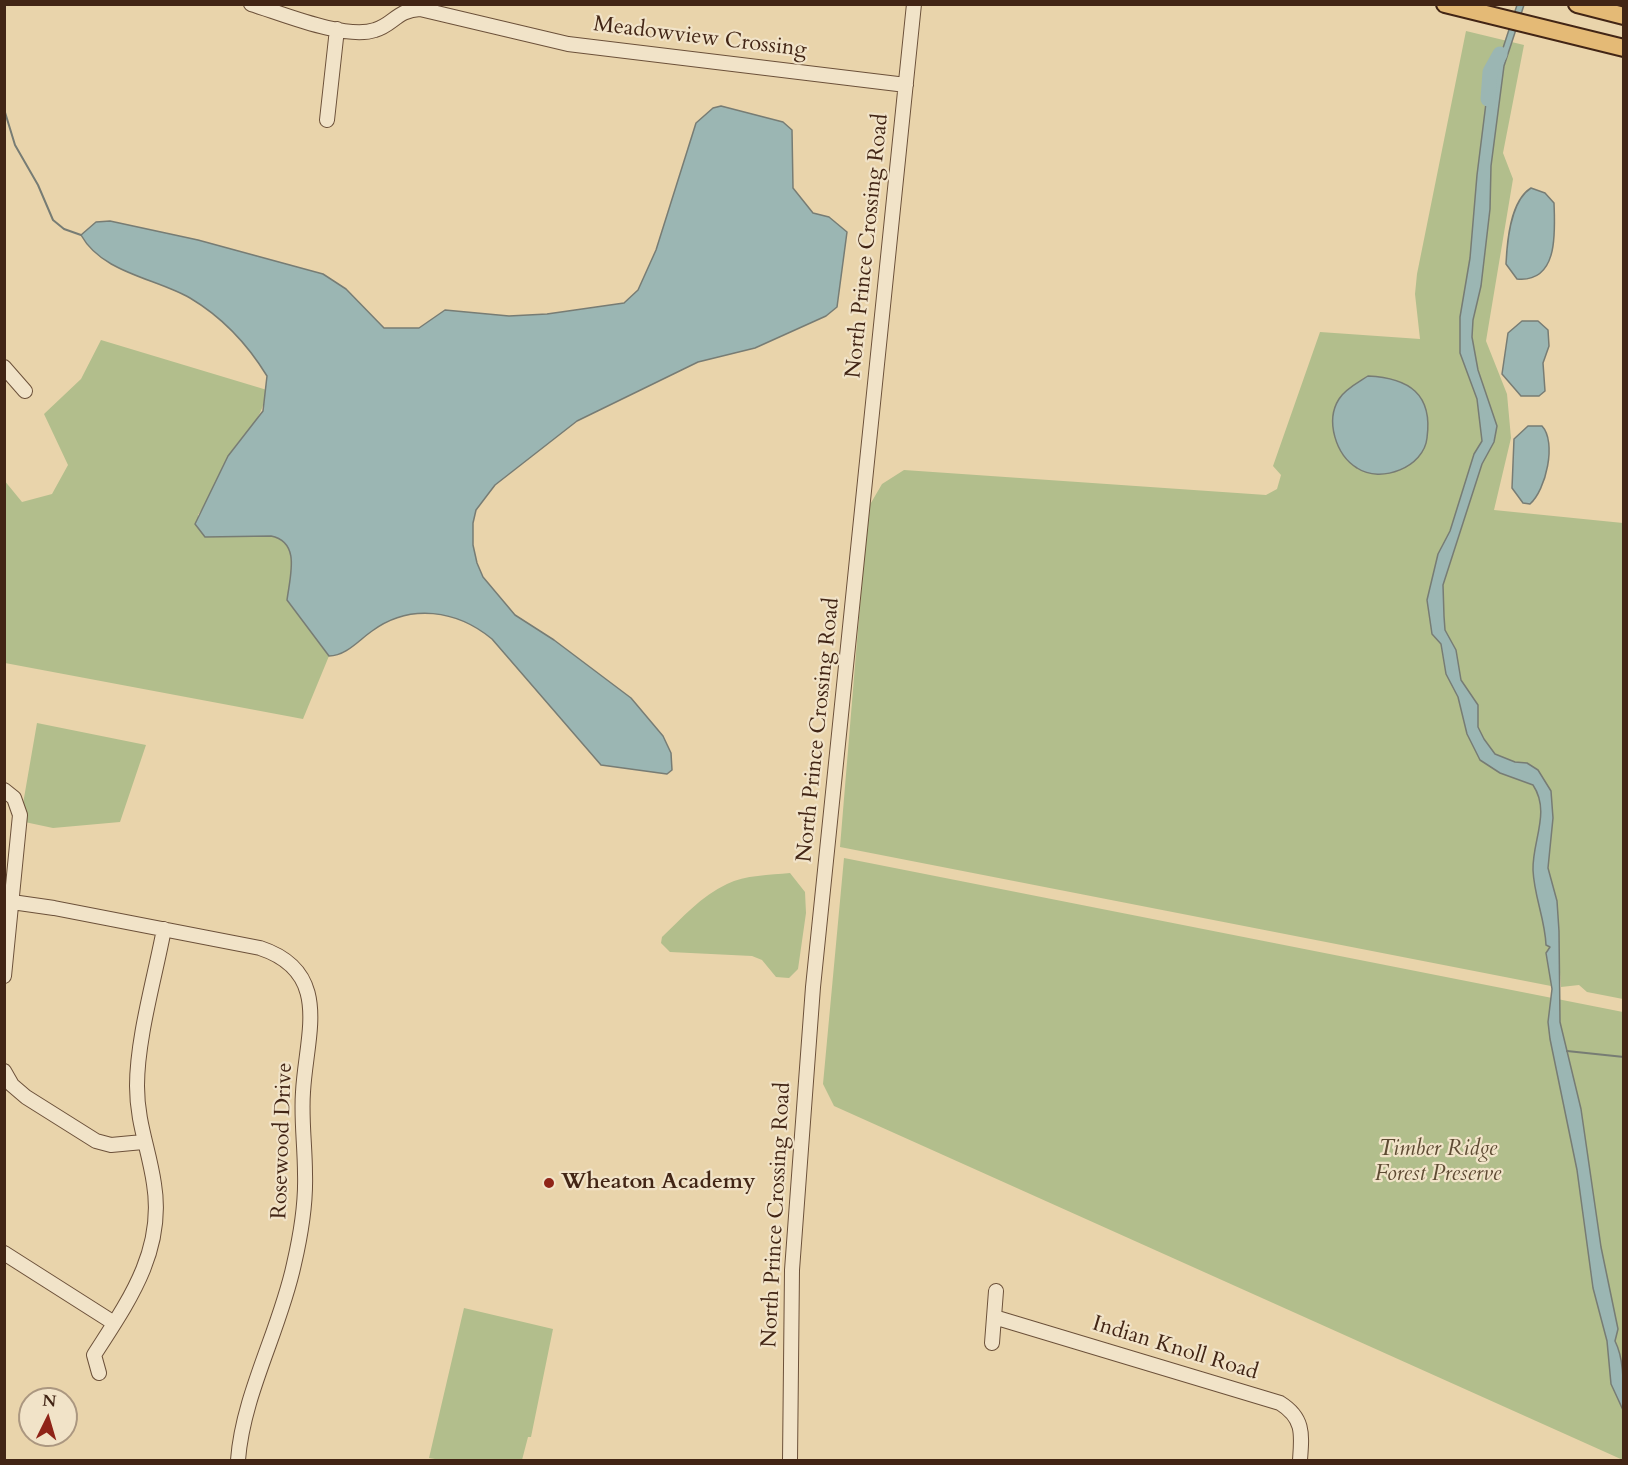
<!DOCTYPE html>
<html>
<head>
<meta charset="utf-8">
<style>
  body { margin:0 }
  #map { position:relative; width:1628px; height:1465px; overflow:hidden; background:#e9d4ab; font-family:Cardo,serif }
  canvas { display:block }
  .frame { position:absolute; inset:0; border:6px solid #422515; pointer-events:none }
  .north { position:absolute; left:18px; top:1387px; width:60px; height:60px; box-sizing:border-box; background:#f1e3c8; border:2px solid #ab9780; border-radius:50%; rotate:5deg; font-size:16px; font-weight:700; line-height:24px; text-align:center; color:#422515 }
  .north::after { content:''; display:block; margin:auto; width:21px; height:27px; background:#8f2418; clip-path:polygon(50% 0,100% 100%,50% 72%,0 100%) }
</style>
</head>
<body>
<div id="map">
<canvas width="1628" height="1465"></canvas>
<div class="frame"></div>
<div class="north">N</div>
</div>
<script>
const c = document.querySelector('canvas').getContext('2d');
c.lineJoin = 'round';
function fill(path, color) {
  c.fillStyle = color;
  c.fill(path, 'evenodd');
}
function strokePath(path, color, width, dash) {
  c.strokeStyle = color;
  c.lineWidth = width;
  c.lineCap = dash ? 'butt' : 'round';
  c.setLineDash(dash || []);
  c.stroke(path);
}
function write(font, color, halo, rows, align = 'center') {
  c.font = font + ' Cardo,serif';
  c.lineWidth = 4.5;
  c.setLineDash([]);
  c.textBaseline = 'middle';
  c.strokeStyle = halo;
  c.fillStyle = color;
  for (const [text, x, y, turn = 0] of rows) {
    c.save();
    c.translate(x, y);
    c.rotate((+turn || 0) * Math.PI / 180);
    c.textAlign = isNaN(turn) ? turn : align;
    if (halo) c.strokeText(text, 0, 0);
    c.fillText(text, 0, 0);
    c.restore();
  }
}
fill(new Path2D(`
  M1466 31 1524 45 1503 153 1513 179 1486 341 1507 394 1511 438 1494 510 1623 523V999L1587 992 1579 985 1561 987 1559 958 1549 963 1551 986 840 847 868 508 882 484 904 470 1266 495 1277 489 1281 475 1273 466 1320 332 1420 339 1415 294 1417 274Z
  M101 340 267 390C260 427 245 429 228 457 217 476 211 497 198 515L205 537 271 536C301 542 290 576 287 600L329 656 303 719 5 663 4 480 22 502 52 494 68 465 44 414 81 379Z
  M37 723 146 745 120 822 53 828 20 821Z
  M844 858 1623 1012V1460L834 1106 823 1084Z
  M790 873 805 892 806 913 798 969 789 978 776 977 762 960 752 956 670 952 661 943 662 937C682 918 701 896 727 884 745 875 770 875 790 873Z
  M464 1308 553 1329 531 1437H528L522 1460H441L429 1458Z`), '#b2be8c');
const water = new Path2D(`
  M1517 5H1524L1504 66 1491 166 1490 209 1481 286 1473 320 1472 337 1478 370 1497 426 1494 442 1482 464 1443 585 1444 616 1445 630 1456 650 1461 680 1478 705V727L1484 739 1495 754 1515 762 1527 763 1538 770 1551 791 1553 818 1548 868 1557 901 1559 931 1560 1022 1581 1109 1601 1247 1618 1329 1615 1341C1625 1361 1623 1387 1623 1410L1611 1384 1607 1341 1593 1288 1577 1170 1550 1039 1548 1022 1552 989 1546 953 1550 947 1546 945C1545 919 1534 896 1533 870 1532 841 1551 812 1533 785L1500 773 1480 760 1467 734 1458 697 1446 674 1441 644 1432 634 1427 600 1438 554 1450 531 1474 454 1482 441 1477 399 1460 353V317L1470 258 1477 175 1491 63 1503 48Z
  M721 106 783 122 792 130 793 188 813 213 829 217 847 232 837 307 826 316 755 348 698 362 577 421 495 485 476 510 473 523V545L477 563 483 577 515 615 554 640 631 698 663 736 671 753 672 770 667 774 601 765 492 639C457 610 410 603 372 631 359 640 346 656 329 656L287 600C290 576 301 542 271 536L205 537 195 524 228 456 263 411 267 376C248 345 222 317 190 298 155 278 102 273 81 235L96 222 110 221 198 240 323 274 346 289 384 328H419L445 310 509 316 547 314 624 303 638 290 656 250 696 123 713 108Z
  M1531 188 1545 193 1554 203C1555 231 1559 283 1517 279L1506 264C1507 242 1510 201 1531 188Z
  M1522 321H1538L1548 330 1549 346 1543 363 1545 391 1539 396H1521L1502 374 1508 333Z
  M1368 376C1409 378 1433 394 1427 438 1424 467 1381 484 1357 468 1336 455 1325 421 1339 399 1345 389 1359 382 1368 376Z
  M1528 426H1542C1557 442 1546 490 1530 504L1523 503 1512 488 1514 439Z`);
fill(water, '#9bb6b3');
strokePath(water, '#777c74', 1.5);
strokePath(new Path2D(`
  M4 109 15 145 38 185 53 220 64 229 81 235
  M1567 1051 1624 1057`), '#777c74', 2);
strokePath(new Path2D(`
  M1488 99 1490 72 1500 54`), '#9bb6b3', 15);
const minor = new Path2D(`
  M251 4C281 13 345 40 375 30 393 25 397 10 420 9L568 44 906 85
  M327 120 337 29
  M4 367 25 391
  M4 790 14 798 20 815 4 976
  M12 902 54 908 260 948C333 972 306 1035 303 1092 301 1119 305 1146 305 1174 306 1204 301 1234 294 1264 280 1330 243 1394 238 1460
  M4 1071 12 1085 26 1097 96 1141 111 1145 143 1142
  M4 1253 114 1323
  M994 1317 1280 1403C1304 1418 1302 1434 1300 1460
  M992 1343 996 1291
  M99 1373 94 1355C128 1302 165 1251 154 1184 149 1149 137 1123 137 1086 137 1038 155 977 164 929
  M790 1460 792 1270 813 987 914 4`);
const major = new Path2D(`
  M1445 4 1624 48
  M1577 4 1624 16`);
strokePath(minor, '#6c513a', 16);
strokePath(major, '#422515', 20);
strokePath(minor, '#f1e3c8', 14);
strokePath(major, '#e4ba76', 16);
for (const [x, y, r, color] of [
  [549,1183,6,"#8f2418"]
]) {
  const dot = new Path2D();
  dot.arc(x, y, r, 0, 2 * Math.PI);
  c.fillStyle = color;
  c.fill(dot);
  strokePath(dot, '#f1e3c8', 2);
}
write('22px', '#422515', '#f1e3c8', [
  ["Meadowview Crossing",700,38,7],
  ["North Prince Crossing Road",868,246,-84],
  ["North Prince Crossing Road",819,730,-84],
  ["Rosewood Drive",283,1141,-88],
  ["North Prince Crossing Road",777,1215,-87],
  ["Indian Knoll Road",1175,1349,17]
]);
write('italic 22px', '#5e4b33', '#f1e3c8', [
  ["Timber Ridge",1438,1150],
  ["Forest Preserve",1438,1175]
]);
write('bold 22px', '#422515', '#f1e3c8', [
  ["Wheaton Academy",561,1183]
], 'left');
</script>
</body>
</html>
